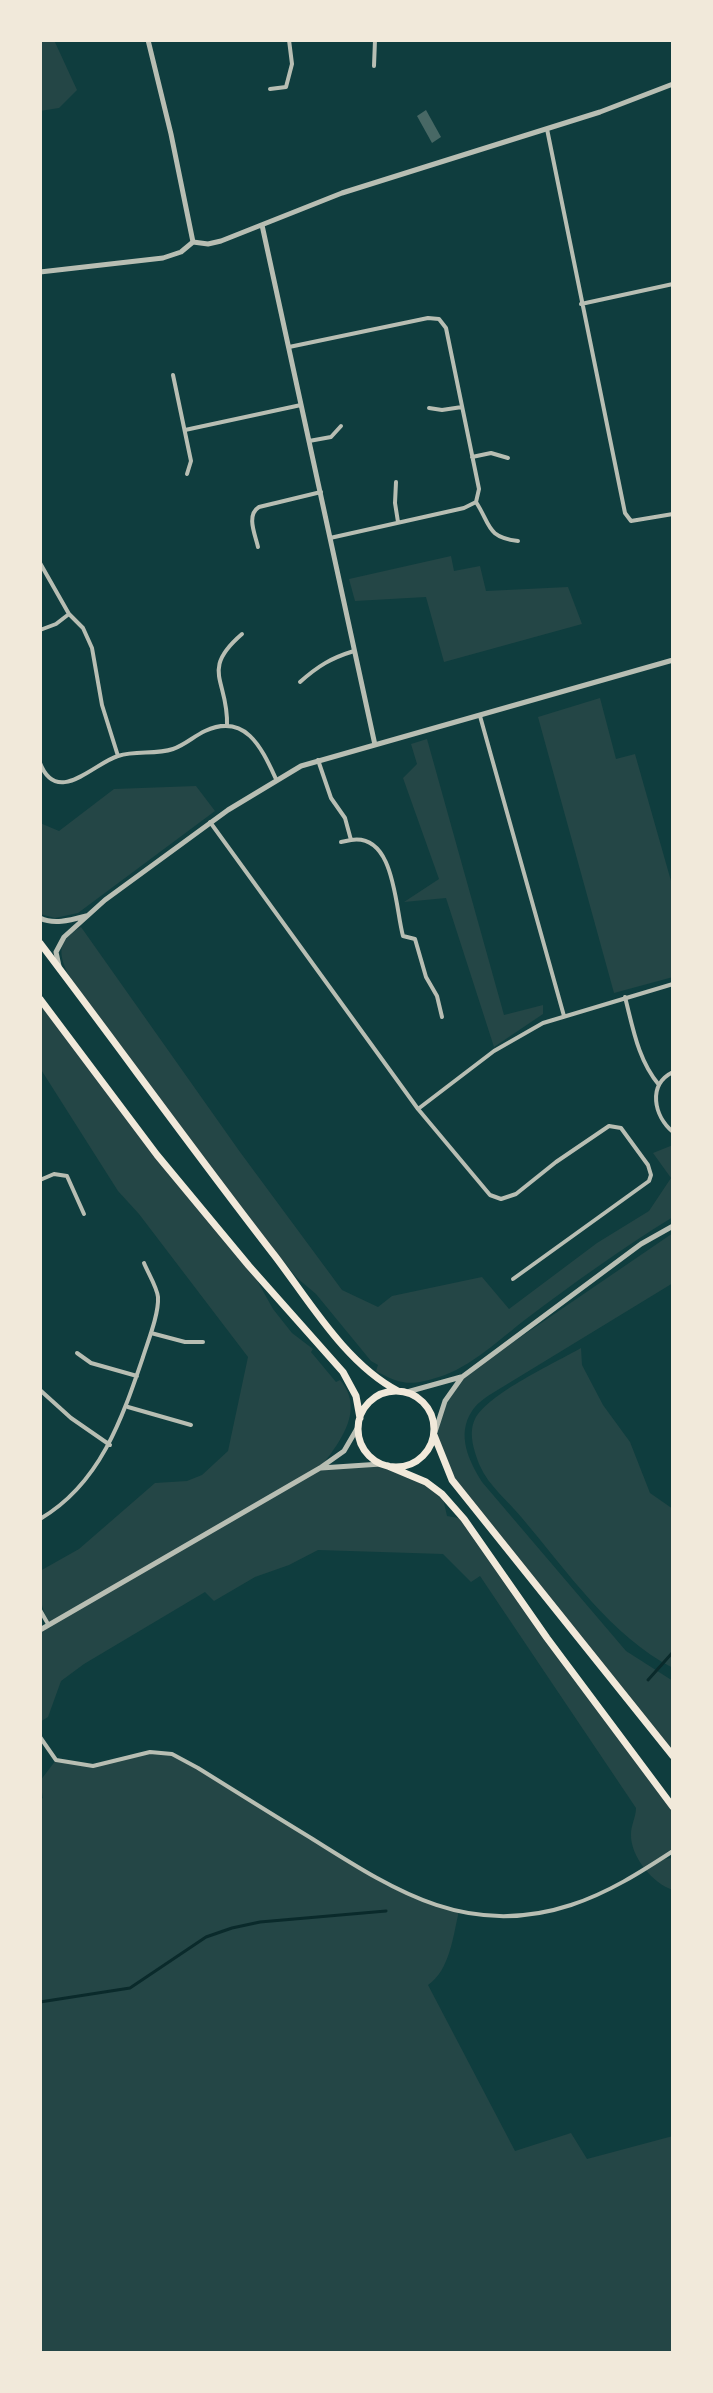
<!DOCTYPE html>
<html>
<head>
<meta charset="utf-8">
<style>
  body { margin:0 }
  #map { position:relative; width:713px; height:2393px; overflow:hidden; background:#0f3d3e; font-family:Karla,sans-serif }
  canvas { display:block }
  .frame { position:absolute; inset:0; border:42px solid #f1e9da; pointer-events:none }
</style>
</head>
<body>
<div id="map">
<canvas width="713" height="2393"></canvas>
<div class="frame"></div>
</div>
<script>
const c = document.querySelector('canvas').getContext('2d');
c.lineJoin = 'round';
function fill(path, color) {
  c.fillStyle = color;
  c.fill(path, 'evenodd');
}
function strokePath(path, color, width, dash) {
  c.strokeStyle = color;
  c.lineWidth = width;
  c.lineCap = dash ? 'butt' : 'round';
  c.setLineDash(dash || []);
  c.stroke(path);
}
fill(new Path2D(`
  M40 40H54L77 90 59 108 40 111Z
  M451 556 454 571 480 566 486 591 568 587 582 624 444 662 426 597 355 601 349 579Z
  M600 698 616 759 635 754 673 888V977L614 993 538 717Z
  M427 739 504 1015 543 1005V1014L494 1047 446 898 404 902 439 879 403 778 417 764 411 744Z
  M196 786 215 811 78 913 55 918 40 914V823L59 831 114 789Z
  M81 927 240 1152 342 1290 378 1307 392 1296 482 1277 509 1309 597 1243 649 1211 671 1178 653 1153 673 1145V1217C622 1248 574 1283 526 1319 500 1339 471 1367 439 1377 411 1386 401 1385 376 1371L378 1365 371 1361 316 1294 297 1278 173 1124 68 974C57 951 59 939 81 927Z
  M40 999 157 1155 249 1266 273 1309 292 1333 313 1349 311 1352 336 1382 340 1380C366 1410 339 1443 321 1467L381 1464 426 1482 442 1494 447 1516 464 1519 673 1807V1851L662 1859 673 1858V1890C653 1884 630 1856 631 1834 631 1825 636 1817 636 1808L480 1576 471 1582 443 1554 318 1550 289 1565 255 1577 214 1601 205 1592 84 1664 61 1681 48 1717 40 1722V1630L48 1624 40 1599V1571L79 1549 155 1483 187 1481 202 1475 228 1451 248 1357 139 1214 118 1191 40 1068Z
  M673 1233V1283L491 1394C485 1398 476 1404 472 1411 456 1435 469 1461 482 1482L626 1651 673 1681V1756L452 1480 435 1431 445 1401 462 1377Z
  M581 1348 582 1365 603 1405 630 1442 650 1493 673 1509V1668C612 1637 566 1570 522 1518 509 1502 488 1485 480 1466 474 1451 468 1433 475 1419 489 1393 555 1363 581 1348Z
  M150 1752 172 1754 198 1768 387 1886 447 1910 459 1911C453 1936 450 1970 428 1985L515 2151 571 2133 587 2159 673 2136V2353H40V1800L43 1798 40 1781 56 1760 93 1766Z`), '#244646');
strokePath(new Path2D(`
  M648 1680 673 1652
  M40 2002 130 1988 206 1937 232 1928 260 1922 386 1911`), '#0a2a2b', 3);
fill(new Path2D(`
  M426 110 441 137 432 143 417 116Z`), '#486865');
strokePath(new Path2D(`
  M374 66 375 40
  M270 89 286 87 292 64 289 40
  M547 129 625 513 631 521 673 514
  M581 304 673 284
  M289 347 428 318 439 319 446 328 479 489 476 502 464 508 330 538
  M173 375 191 461 187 474
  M429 408 442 410 462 407
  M185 430 301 405
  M309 441 331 437 341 426
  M472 457 491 453 508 458
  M396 482 395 503 398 522
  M476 502C491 525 486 537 518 541
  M258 547C255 534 246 515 259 507L321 492
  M40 563 69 614 83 628 92 648 102 705 118 756
  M40 630 56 624 69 614
  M300 682C318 666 331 658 354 651
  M480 716 564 1016
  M227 726C229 680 199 671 242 634
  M318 760 331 798 345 818 351 840C395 833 395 907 403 936L415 939 426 977 437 996 442 1017
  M40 763C57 807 94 763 118 756 136 750 155 755 173 749 185 745 194 736 205 731 246 712 262 749 276 779
  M210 822 418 1109 490 1195 501 1199 516 1194 556 1162 609 1126 621 1128 648 1165 651 1175 649 1181 513 1279
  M341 842 351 840
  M625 997C633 1028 638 1060 659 1085
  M673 1072C647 1085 654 1116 673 1132
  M418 1109 494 1051 543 1023 673 984
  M40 1180 54 1174 67 1176 84 1214
  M151 1333 185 1342H203
  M77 1353 91 1363 137 1376
  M40 1390 71 1418 110 1445
  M128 1407 191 1425
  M40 1519C100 1484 122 1419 143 1357 148 1341 159 1314 158 1297 157 1287 148 1273 144 1263
  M40 1610 48 1624
  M40 1737 56 1760 93 1766 150 1752 172 1754 198 1768C235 1791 273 1815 311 1838 395 1891 468 1939 571 1905 608 1893 641 1872 673 1851`), '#b8beb3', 4);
strokePath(new Path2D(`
  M148 40 171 134 193 242
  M262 225 375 745
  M40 272 163 258 181 252 193 242 208 244 221 241 342 193 600 112 673 84
  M40 918C54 925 71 920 86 916
  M59 966 56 952 64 937 105 900 228 810 301 766 673 660
  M407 1392 461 1377
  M435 1432 445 1401 462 1377 641 1244 673 1226
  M321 1468 381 1464
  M40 1630 320 1468 344 1451 358 1427`), '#b8beb3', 5);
strokePath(new Path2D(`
  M40 943C119 1047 195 1153 275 1256 310 1302 346 1364 398 1391
  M40 999 157 1155 249 1266 343 1372 356 1396 360 1418
  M358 1429a38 38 0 1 1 76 0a38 38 0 1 1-76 0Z
  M434 1435 452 1480 673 1756
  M388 1466 426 1482 442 1494 464 1519 547 1638 673 1807`), '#f1e9da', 7);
</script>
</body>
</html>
